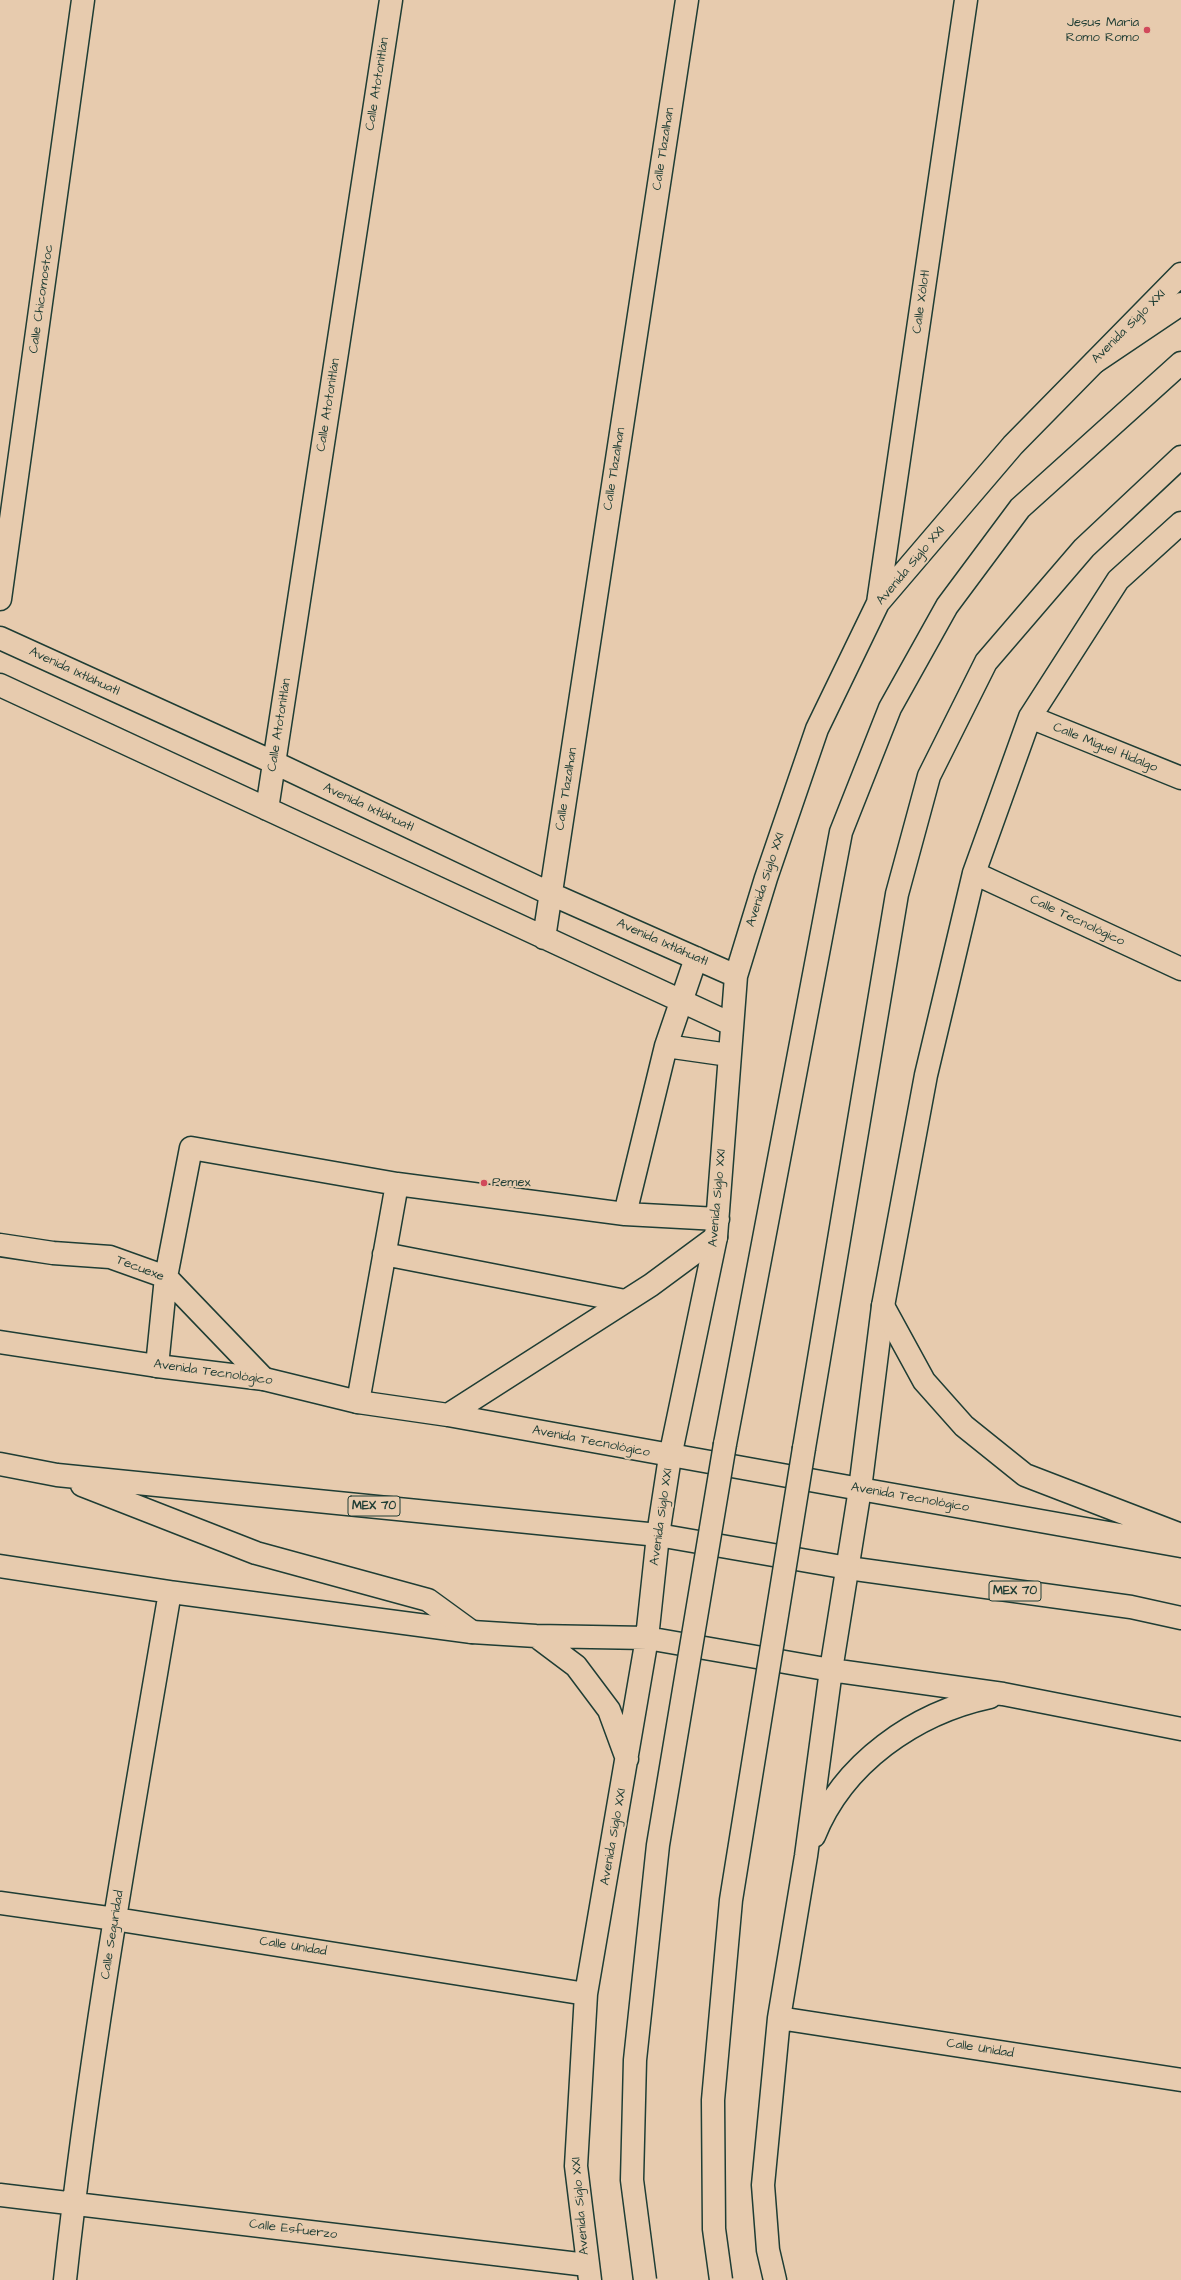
<!DOCTYPE html>
<html>
<head>
<meta charset="utf-8">
<style>
  body { margin:0 }
  canvas { display:block; background:#e7cbae }
</style>
</head>
<body>
<canvas width="1181" height="2280"></canvas>
<script>
const c = document.querySelector('canvas').getContext('2d');
c.lineJoin = 'round';
function strokePath(path, color, width, dash) {
  c.strokeStyle = color;
  c.lineWidth = width;
  c.lineCap = dash ? 'butt' : 'round';
  c.setLineDash(dash || []);
  c.stroke(path);
}
function write(font, color, halo, rows, align = 'center') {
  c.font = font + ' "Architects Daughter",sans-serif';
  c.lineWidth = 4;
  c.setLineDash([]);
  c.textBaseline = 'middle';
  c.strokeStyle = halo;
  c.fillStyle = color;
  for (const [text, x, y, turn = 0] of rows) {
    c.save();
    c.translate(x, y);
    c.rotate((+turn || 0) * Math.PI / 180);
    c.textAlign = isNaN(turn) ? turn : align;
    if (halo) c.strokeText(text, 0, 0);
    c.fillText(text, 0, 0);
    c.restore();
  }
}
const minor = new Path2D(`
  M0 599 83 0
  M878 603 966 0
  M0 638 275 763 551 894 736 976
  M0 685 731 1024
  M1030 717 1181 778
  M267 809 391 0
  M974 873 1181 969
  M544 938 687 0
  M696 958 666 1046 625 1214 718 1219
  M666 1046 729 1055
  M0 1245 53 1253 110 1257 166 1277 264 1379
  M384 1254 625 1301
  M157 1366 166 1277 191 1148 397 1184
  M358 1402 397 1184 625 1214
  M0 1566 170 1592 472 1632 536 1636 647 1638 831 1670 1003 1694 1181 1729
  M536 1636 576 1666 609 1710 627 1759
  M814 1836C843 1763 915 1713 990 1697
  M0 1903 115 1919 586 1994
  M779 2018 1181 2080
  M0 2195 587 2265
  M65 2280C90 2049 131 1821 170 1592
  M590 2280 576 2166 586 1994 647 1638 658 1535 670 1457 716 1237 736 976 766 878 817 729 878 603 1013 445 1181 274
  M775 2280 768 2250 763 2185 779 2018 806 1856 831 1670 860 1489 883 1306 926 1075 974 873 1030 717 1118 580 1181 523`);
const major = new Path2D(`
  M883 1306 924 1381 964 1426 1025 1475 1181 1535
  M860 1489 1181 1546
  M848 1568 1131 1607 1181 1618`);
const highway = new Path2D(`
  M1095 362 1181 304
  M0 1342 157 1366 264 1379 358 1402 448 1415 860 1489
  M448 1415 651 1285 716 1237
  M725 1444 841 832 890 708 947 606 1020 508 1181 363
  M804 1448 897 894 929 776 986 662 1084 548 1181 457
  M0 1464 57 1475 658 1535 848 1568
  M82 1485 256 1553 428 1600 472 1632`);
strokePath(minor, '#1f3d34', 25);
strokePath(major, '#1f3d34', 25);
strokePath(highway, '#1f3d34', 25);
strokePath(minor, '#e7cbae', 22);
strokePath(major, '#e7cbae', 22);
strokePath(highway, '#e7cbae', 22);
const highwayBridge = new Path2D(`
  M645 2280 632 2180 635 2060 658 1845 725 1444
  M721 2280 714 2229 713 2100 731 1900 804 1448`);
strokePath(highwayBridge, '#1f3d34', 25, []);
strokePath(highwayBridge, '#e7cbae', 22);
for (const [x, y, r, color] of [
  [1147,30,4,"#d1495b"],
  [484,1183,4,"#d1495b"]
]) {
  const dot = new Path2D();
  dot.arc(x, y, r, 0, 2 * Math.PI);
  c.fillStyle = color;
  c.fill(dot);
  strokePath(dot, '#e7cbae', 1.5);
}
for (const [x, y, w] of [
  [374,1506,52],
  [1015,1591,52]
]) {
  const box = new Path2D();
  box.roundRect(x - w / 2, y - 10, w, 20, 3);
  c.fillStyle = '#e7cbae';
  c.fill(box);
  strokePath(box, '#1f3d34', 1);
}
write('bold 12px', '#1f3d34', null, [
  ["MEX 70",374,1506],
  ["MEX 70",1015,1591]
]);
write('13px', '#1f3d34', '#e7cbae', [
  ["Jesus Maria",1139,23],
  ["Romo Romo",1139,38],
  ["Pemex",492,1183,"left"]
], 'right');
write('13px', '#1f3d34', '#e7cbae', [
  ["Calle Atotonitlán",378,84,-81],
  ["Calle Tlazalhan",664,149,-81],
  ["Calle Chicomostoc",42,299,-82],
  ["Calle Xólotl",922,302,-82],
  ["Avenida Siglo XXI",1129,327,-45],
  ["Calle Atotonitlán",329,405,-81],
  ["Calle Tlazalhan",615,469,-81],
  ["Avenida Siglo XXI",911,566,-50],
  ["Avenida Ixtláhuatl",74,672,25],
  ["Calle Atotonitlán",280,725,-81],
  ["Calle Miguel Hidalgo",1105,748,22],
  ["Calle Tlazalhan",567,789,-81],
  ["Avenida Ixtláhuatl",368,808,25],
  ["Avenida Siglo XXI",766,880,-72],
  ["Calle Tecnológico",1077,921,25],
  ["Avenida Ixtláhuatl",662,943,24],
  ["Avenida Siglo XXI",718,1198,-85],
  ["Tecuexe",140,1269,21],
  ["Avenida Tecnológico",213,1373,8],
  ["Avenida Tecnológico",591,1442,11],
  ["Avenida Tecnológico",910,1498,10],
  ["Avenida Siglo XXI",662,1517,-82],
  ["Avenida Siglo XXI",614,1837,-80],
  ["Calle Seguridad",113,1935,-81],
  ["Calle Unidad",293,1947,9],
  ["Calle Unidad",980,2049,9],
  ["Avenida Siglo XXI",581,2206,-95],
  ["Calle Esfuerzo",293,2230,7]
]);
</script>
</body>
</html>
